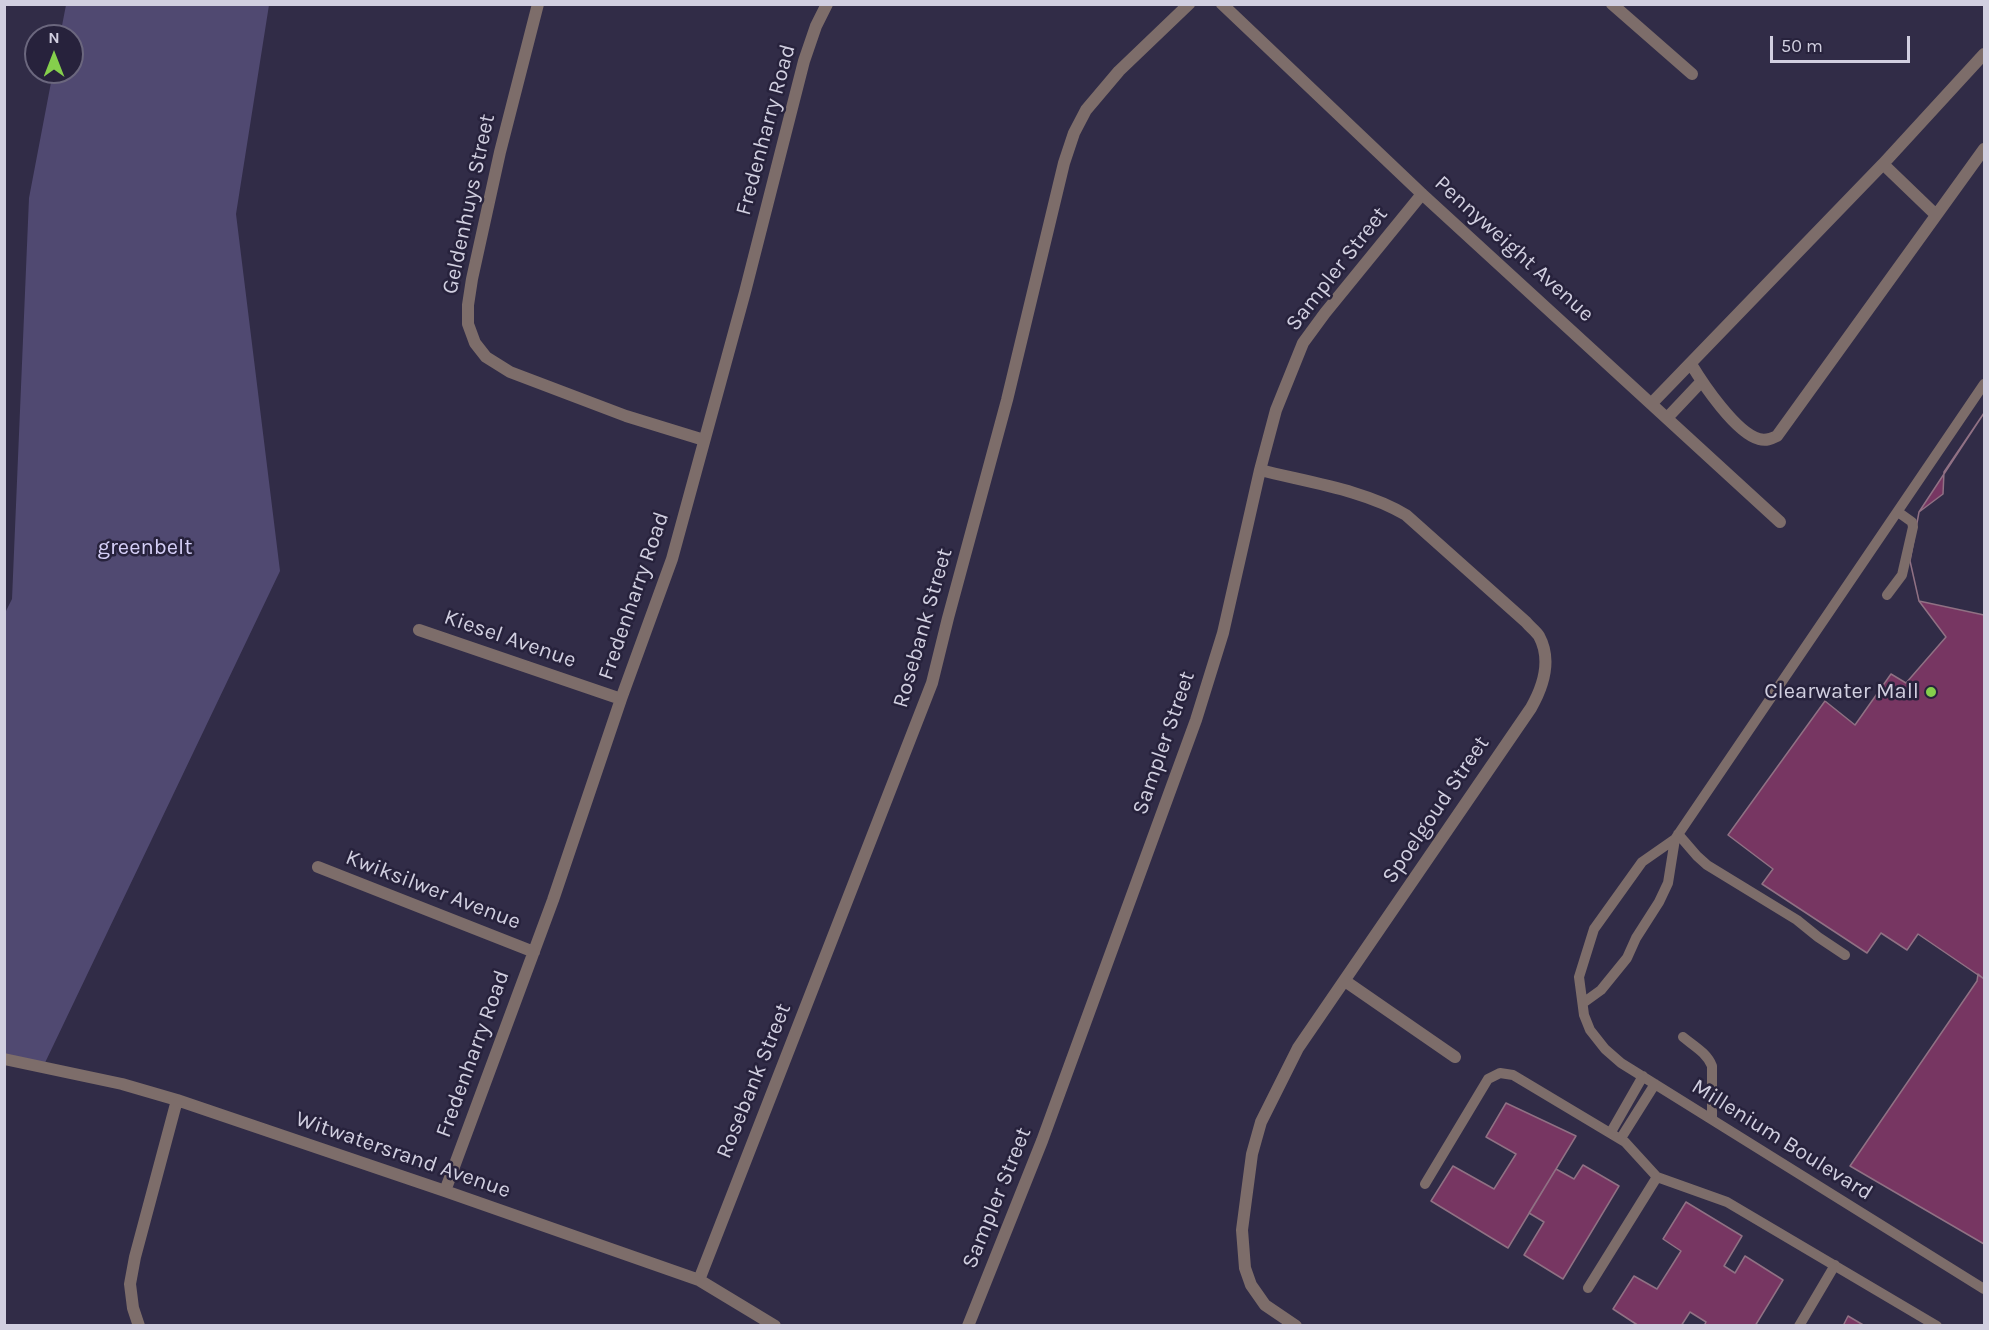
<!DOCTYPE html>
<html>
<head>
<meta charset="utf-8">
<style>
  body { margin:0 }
  #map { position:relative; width:1989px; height:1330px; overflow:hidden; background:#312c47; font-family:Karla,sans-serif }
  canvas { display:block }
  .frame { position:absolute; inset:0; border:6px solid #d1cfe0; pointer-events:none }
  .north { position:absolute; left:24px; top:24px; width:60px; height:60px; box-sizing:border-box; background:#27223c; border:2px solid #6b677e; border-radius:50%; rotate:0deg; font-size:16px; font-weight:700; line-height:24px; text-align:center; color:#d1cfe0 }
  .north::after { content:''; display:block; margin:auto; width:21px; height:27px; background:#85cf4c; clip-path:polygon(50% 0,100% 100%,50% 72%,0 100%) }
  .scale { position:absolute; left:1770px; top:36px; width:140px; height:27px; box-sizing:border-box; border:3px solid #d1cfe0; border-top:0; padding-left:8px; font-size:18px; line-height:21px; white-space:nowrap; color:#d1cfe0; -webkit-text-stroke:4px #27223c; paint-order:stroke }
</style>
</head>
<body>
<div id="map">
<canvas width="1989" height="1330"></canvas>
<div class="frame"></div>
<div class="north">N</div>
<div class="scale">50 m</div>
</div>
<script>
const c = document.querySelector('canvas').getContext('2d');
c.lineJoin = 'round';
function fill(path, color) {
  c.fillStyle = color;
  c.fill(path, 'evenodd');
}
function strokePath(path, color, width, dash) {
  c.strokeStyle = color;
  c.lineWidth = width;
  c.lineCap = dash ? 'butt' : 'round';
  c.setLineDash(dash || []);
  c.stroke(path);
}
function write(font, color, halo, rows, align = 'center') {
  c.font = font + ' Karla,sans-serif';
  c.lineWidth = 5;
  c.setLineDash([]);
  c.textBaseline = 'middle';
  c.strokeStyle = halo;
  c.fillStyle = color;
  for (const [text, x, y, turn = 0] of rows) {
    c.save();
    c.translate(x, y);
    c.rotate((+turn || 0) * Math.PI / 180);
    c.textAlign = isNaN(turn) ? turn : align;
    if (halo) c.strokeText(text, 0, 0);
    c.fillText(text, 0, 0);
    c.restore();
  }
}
fill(new Path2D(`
  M66 5H269L236 214 280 571 42 1069 5 1061 4 615 12 599 29 198 53 72H72V36H60Z`), '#504971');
const building = new Path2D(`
  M1984 413V979L1918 934 1907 950 1881 933 1867 953 1762 884 1773 869 1728 835 1825 701 1855 725 1891 674 1906 683 1946 637 1919 601 1910 561 1919 512Z
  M1984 413V615L1919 601 1910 561 1919 512 1943 494 1944 472Z
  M1978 974 1984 979V1244L1850 1166 1977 981Z
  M1506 1103 1576 1136 1508 1248 1431 1201 1453 1166 1494 1189 1516 1154 1486 1137Z
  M1583 1165 1619 1186 1563 1279 1524 1255 1544 1222 1529 1213 1556 1169 1574 1179Z
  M1686 1202 1742 1236 1724 1266 1735 1273 1745 1256 1783 1280 1755 1326H1704L1706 1322 1690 1312 1681 1326H1639L1613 1309 1634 1276 1657 1289 1681 1251 1663 1239Z
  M1848 1316 1865 1326H1843Z`);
fill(building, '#773662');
strokePath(building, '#907184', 1.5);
strokePath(new Path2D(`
  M1984 384 1675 839 1642 862 1594 929 1579 977 1584 1015 1590 1030 1605 1049 1621 1063 1984 1289
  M1887 595 1902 575 1913 527 1912 522 1898 512
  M1678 834 1697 856 1707 865 1797 920 1818 937 1845 955
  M1583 1003 1601 990 1627 958 1636 938 1659 902 1668 883 1675 839
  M1683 1037C1694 1046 1707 1053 1712 1066V1118
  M1611 1132 1643 1076
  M1621 1138 1655 1084
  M1425 1184 1488 1079 1500 1073 1513 1075 1625 1142 1657 1177 1727 1202 1937 1326
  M1588 1288 1657 1177
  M1799 1326 1835 1265`), '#7d6d6a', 10);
strokePath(new Path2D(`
  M538 4 500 152 472 279 468 305V324L475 343 486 357 510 372 626 416 704 440
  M1222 4 1422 194 1780 522
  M1612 4 1692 74
  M1883 164 1936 215
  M1691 364C1703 384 1736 433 1759 439 1766 441 1771 439 1777 436L1984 149
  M1651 404 1883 164 1984 54
  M1667 418 1701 382
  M1260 470C1307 482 1365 490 1406 515L1526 622C1530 627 1536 631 1539 636 1552 660 1543 687 1531 708L1298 1048 1261 1122 1252 1154 1242 1230 1245 1268 1251 1285 1265 1305 1296 1326
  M419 630 621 699
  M318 867 534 952
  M1345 981 1455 1057
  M4 1059 122 1084 177 1100 445 1191 699 1280 775 1326
  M445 1191 553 900 621 699 672 559 745 292 804 61 816 26 827 4
  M699 1280 932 683 948 618 1007 400 1064 163 1074 133 1086 110 1119 71 1189 4
  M139 1326 133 1308 130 1284 135 1257 177 1100
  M968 1326 1042 1141 1196 720 1223 633 1260 470 1276 410 1303 343 1325 313 1422 194`), '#7d6d6a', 12);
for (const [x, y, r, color] of [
  [1931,692,6,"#85cf4c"]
]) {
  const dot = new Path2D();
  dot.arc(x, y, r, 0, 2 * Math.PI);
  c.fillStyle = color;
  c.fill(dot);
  strokePath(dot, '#27223c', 2);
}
write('22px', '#d1cfe0', '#27223c', [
  ["Fredenharry Road",766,130,-75],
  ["Geldenhuys Street",469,204,-78],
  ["Pennyweight Avenue",1514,249,42],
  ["Sampler Street",1337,269,-52],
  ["Fredenharry Road",634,596,-71],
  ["Rosebank Street",923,628,-74],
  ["Kiesel Avenue",510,639,19],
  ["Sampler Street",1164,743,-71],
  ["Spoelgoud Street",1436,810,-56],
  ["Kwiksilwer Avenue",433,890,21],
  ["Fredenharry Road",473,1054,-70],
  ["Rosebank Street",754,1081,-68],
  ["Millenium Boulevard",1782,1140,32],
  ["Witwatersrand Avenue",403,1155,19],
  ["Sampler Street",997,1198,-68]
]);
write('22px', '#d5cff7', '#27223c', [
  ["greenbelt",145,548]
]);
write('22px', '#d1cfe0', '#27223c', [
  ["Clearwater Mall",1919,692]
], 'right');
</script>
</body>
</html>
